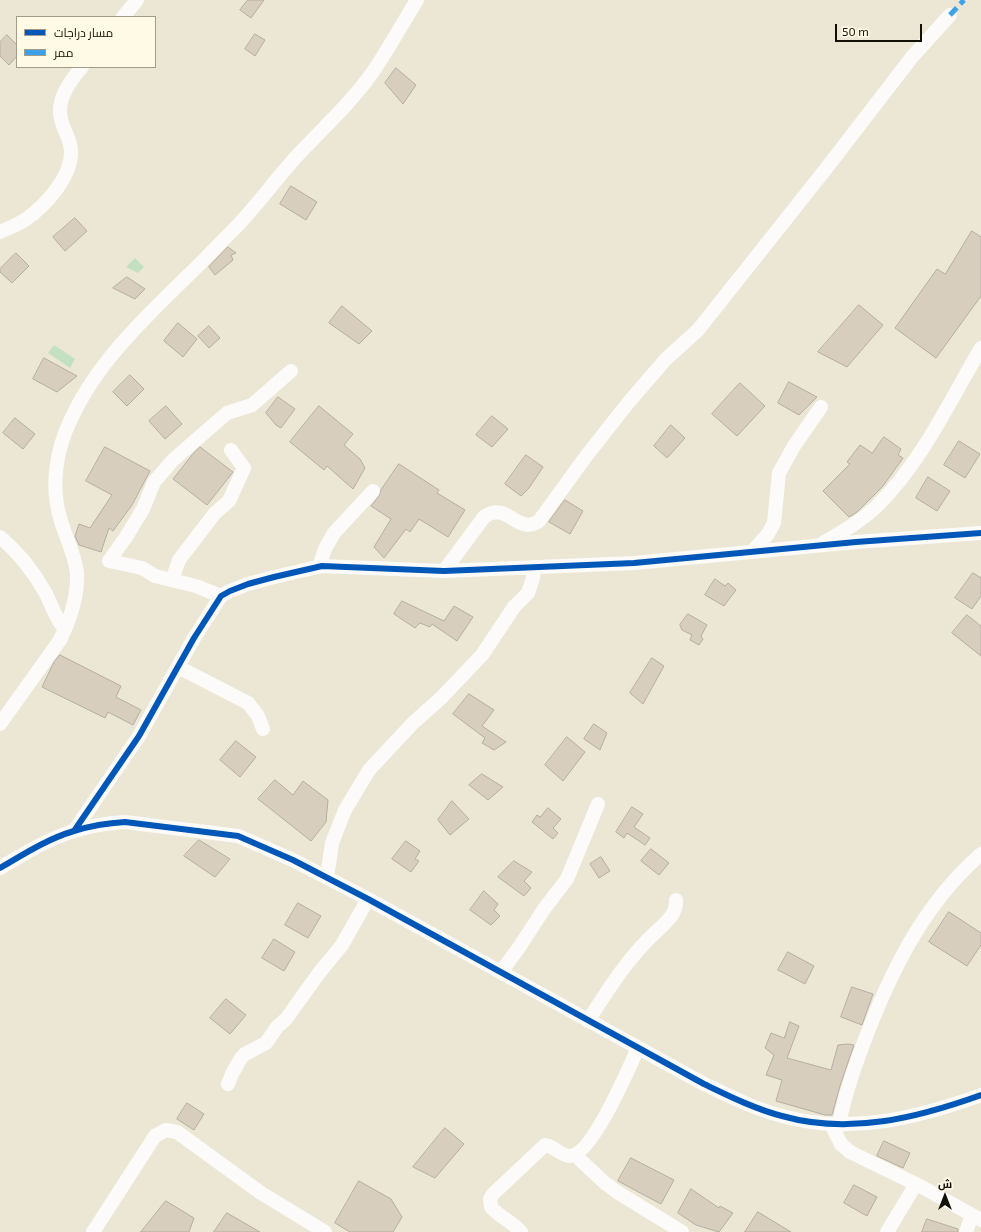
<!DOCTYPE html>
<html>
<head>
<meta charset="utf-8">
<style>
  body { margin:0 }
  #map { position:relative; width:981px; height:1232px; overflow:hidden; background:#ece7d5; font-family:"Exo 2",Cairo,sans-serif }
  canvas { display:block }
  .legend { position:absolute; left:16px; top:16px; width:140px; height:52px; box-sizing:border-box; background:#fffae6; border:1px solid #a19c8c; margin:0; padding:5px 7px; list-style:none; font-size:12px; color:#131005 }
  .legend li { display:flex; align-items:center; gap:8px; height:20px }
  .legend b { width:20px; border:1px solid #a19c8c }
  .north { position:absolute; left:925px; top:1176px; width:40px; height:40px; -webkit-text-stroke:3px #fffae6; paint-order:stroke; rotate:0deg; font-size:11px; font-weight:700; line-height:16px; text-align:center; color:#131005 }
  .north::after { content:''; display:block; margin:auto; width:14px; height:18px; background:#131005; clip-path:polygon(50% 0,100% 100%,50% 72%,0 100%) }
  .scale { position:absolute; left:835px; top:24px; width:87px; height:18px; box-sizing:border-box; border:2px solid #131005; border-top:0; padding-left:5px; font-size:12px; line-height:14px; white-space:nowrap; color:#131005; -webkit-text-stroke:3px #fffae6; paint-order:stroke }
</style>
</head>
<body>
<div id="map">
<canvas width="981" height="1232"></canvas>
<ul class="legend">
<li><b style="height:5px;background:#0057b8"></b>مسار دراجات</li>
<li><b style="height:5px;background:#3da1e9"></b>ممر</li>
</ul>
<div class="north">ش</div>
<div class="scale">50 m</div>
</div>
<script>
const c = document.querySelector('canvas').getContext('2d');
c.lineJoin = 'round';
function fill(path, color) {
  c.fillStyle = color;
  c.fill(path, 'evenodd');
}
function strokePath(path, color, width, dash) {
  c.strokeStyle = color;
  c.lineWidth = width;
  c.lineCap = dash ? 'butt' : 'round';
  c.setLineDash(dash || []);
  c.stroke(path);
}
fill(new Path2D(`
  M135 258 144 267 138 273 126 267Z
  M54 345 75 359 70 368 48 353Z`), '#c3e1c1');
const building = new Path2D(`
  M248 0H264L251 18 240 10Z
  M255 34 265 40 255 56 245 49Z
  M7 35 17 45V56L9 65 0 56V42Z
  M396 68 416 85 403 104 385 83Z
  M291 186 317 202 306 220 280 204Z
  M75 218 87 231 65 251 53 237Z
  M972 231 981 237V296L936 358 895 328 937 269 945 274Z
  M228 247 236 253 231 255 233 260 215 275 209 267Z
  M16 253 29 266 12 283 0 272V269Z
  M127 277 145 289 135 299 113 288Z
  M859 305 883 325 847 367 818 352Z
  M342 306 372 331 359 344 329 323Z
  M178 323 197 339 183 357 164 341Z
  M209 326 220 338 209 348 198 336Z
  M44 358 77 376 57 392 33 379Z
  M130 375 144 389 127 406 113 392Z
  M789 382 817 397 799 415 778 403Z
  M740 383 765 406 737 436 712 414Z
  M278 397 295 409 281 428 276 425 266 413Z
  M166 406 182 424 165 439 149 421Z
  M319 406 353 434 344 445 360 459 365 468 353 489 327 466 324 470 290 442Z
  M492 416 508 429 492 447 476 435Z
  M15 418 35 434 23 449 3 433Z
  M671 425 685 438 667 458 654 446Z
  M884 437 901 449 898 455 903 458 883 486 857 512 849 517 823 491 850 464 847 462 860 445 872 453Z
  M959 441 980 454 965 478 944 465Z
  M105 447 150 471 132 505 113 531 109 528 101 552 79 545 75 536 79 524 90 528 112 495 86 481Z
  M200 447 233 472 207 505 173 479 192 455Z
  M526 455 543 467 529 488 521 496 505 484Z
  M399 464 439 490 437 493 465 510 448 537 419 519 410 532 406 529 384 558 374 547 391 519 371 506 379 496 381 490Z
  M928 477 950 491 937 511 916 498Z
  M565 500 583 511 570 534 549 522Z
  M973 573 981 578V596L972 609 955 598Z
  M715 579 725 586 728 583 736 590 724 606 705 595Z
  M402 601 444 621 454 606 473 617 457 641 432 624 430 627 420 623 415 628 394 614Z
  M688 614 707 625 701 636 703 639 699 645 690 640 692 635 682 630 680 625Z
  M967 615 981 626V656L952 633Z
  M60 655 121 686 116 697 141 710 133 725 108 712 105 718 42 687 54 662Z
  M652 658 664 666 643 704 630 693Z
  M469 694 494 710 482 726 506 742 494 750 482 743 485 738 453 714Z
  M594 724 607 733 600 750 584 739Z
  M567 737 585 752 563 781 545 765Z
  M236 741 256 757 240 777 220 760Z
  M482 774 503 787 488 800 469 785Z
  M275 780 293 795 303 781 328 800 326 822 311 841 258 799Z
  M452 801 469 819 450 835 438 820Z
  M632 807 643 814 634 827 650 838 645 845 627 833 624 838 616 832Z
  M548 808 561 819 553 828 558 833 553 839 532 822 537 815 540 817Z
  M199 840 230 859 215 877 184 856Z
  M406 841 420 851 415 859 419 861 411 872 392 859Z
  M651 849 669 863 659 875 641 861Z
  M601 857 610 871 599 878 590 864Z
  M514 861 532 872 524 881 531 888 524 896 498 877Z
  M484 891 498 904 494 910 500 916 491 925 470 910Z
  M298 903 321 916 308 938 285 925Z
  M949 912 981 933V945L967 966 929 942Z
  M274 939 295 952 284 971 262 958Z
  M788 952 814 966 805 984 778 970Z
  M852 987 873 994 862 1025 841 1017Z
  M226 999 246 1015 230 1034 210 1018Z
  M790 1022 799 1026 787 1058 831 1070 838 1045 848 1044 854 1045 840 1086 832 1115H825L776 1101 782 1080 766 1075 774 1055 765 1048 771 1033 784 1038Z
  M187 1103 204 1114 194 1130 177 1119Z
  M445 1128 464 1144 435 1178 413 1167Z
  M884 1141 910 1153 903 1168 877 1156Z
  M631 1158 674 1180 661 1204 618 1181Z
  M359 1181 391 1199 402 1217 393 1232H350L335 1223Z
  M854 1185 877 1197 867 1216 844 1203Z
  M691 1189 719 1208 720 1206 733 1213 719 1232 696 1225 678 1213Z
  M166 1201 194 1218 189 1232H141Z
  M758 1212 791 1232H745Z
  M227 1213 260 1232H214Z
  M927 1219 958 1229V1232H922Z`);
fill(building, '#d8cebe');
strokePath(building, '#b4ada1', 1);
strokePath(new Path2D(`
  M123 17 137 0
  M0 232C8 228 17 225 25 220 45 206 72 177 71 151 71 139 63 130 61 119 56 100 70 81 82 67
  M0 537C18 552 33 571 45 592 52 605 55 619 65 629
  M823 543C842 532 860 522 876 507 922 462 949 402 981 348
  M752 552 768 534 774 523 779 473 794 446 821 407
  M319 567 325 549 334 533 373 491
  M444 571 484 517C507 500 518 536 539 521L587 455 628 403 666 359 698 330 825 170 912 57 950 15
  M172 580 179 560 215 513 229 501 244 468 231 450
  M221 596 196 586 155 576 142 568 109 561 126 537 143 509 154 482 173 460 227 413 252 405 291 371
  M178 667 248 703 258 716 263 729
  M0 724 60 640C70 620 78 596 77 573 75 555 66 538 61 521 50 487 56 450 71 419 92 373 126 337 161 302 187 277 213 251 238 225 259 203 276 179 296 157 322 129 350 104 372 73 388 50 402 24 417 0
  M74 831 139 736 194 638 221 596 230 591 248 584 274 577 322 566 444 571 634 563 856 542 981 533
  M0 868C24 854 47 839 74 831 90 826 108 823 125 822L238 836 293 860 368 899 704 1084C729 1096 755 1109 782 1116 849 1135 917 1118 981 1095
  M327 878 332 843 345 810 369 770 413 723 441 698 482 655 514 607 528 593 533 578 534 567
  M501 972 520 946 544 909 567 879 598 804
  M588 1021C609 988 629 956 658 930 667 921 677 914 676 900
  M228 1084 232 1074 241 1058 245 1054 266 1043 277 1027 286 1019 319 973 342 945 368 899
  M831 1124 841 1144 850 1152 922 1187 981 1220
  M839 1125C845 1092 857 1060 869 1029 895 963 927 901 981 854
  M575 1155 605 1183 617 1192 682 1232
  M93 1232 155 1136 166 1130 177 1132 261 1193 325 1232
  M521 1232C512 1221 499 1217 491 1207L490 1199 493 1194 545 1145C554 1146 561 1156 570 1156 592 1155 629 1068 638 1048
  M887 1232 916 1184
  M966 1232 972 1215`), '#fcfbf9', 14);
strokePath(new Path2D(`
  M950 15 964 0`), '#3da1e9', 5, [10, 5]);
strokePath(new Path2D(`
  M74 831 139 736 194 638 221 596 230 591 248 584 274 577 322 566 444 571 634 563 856 542 981 533
  M0 868C24 854 47 839 74 831 90 826 108 823 125 822L238 836 293 860 368 899 704 1084C729 1096 755 1109 782 1116 849 1135 917 1118 981 1095`), '#0057b8', 6);
</script>
</body>
</html>
